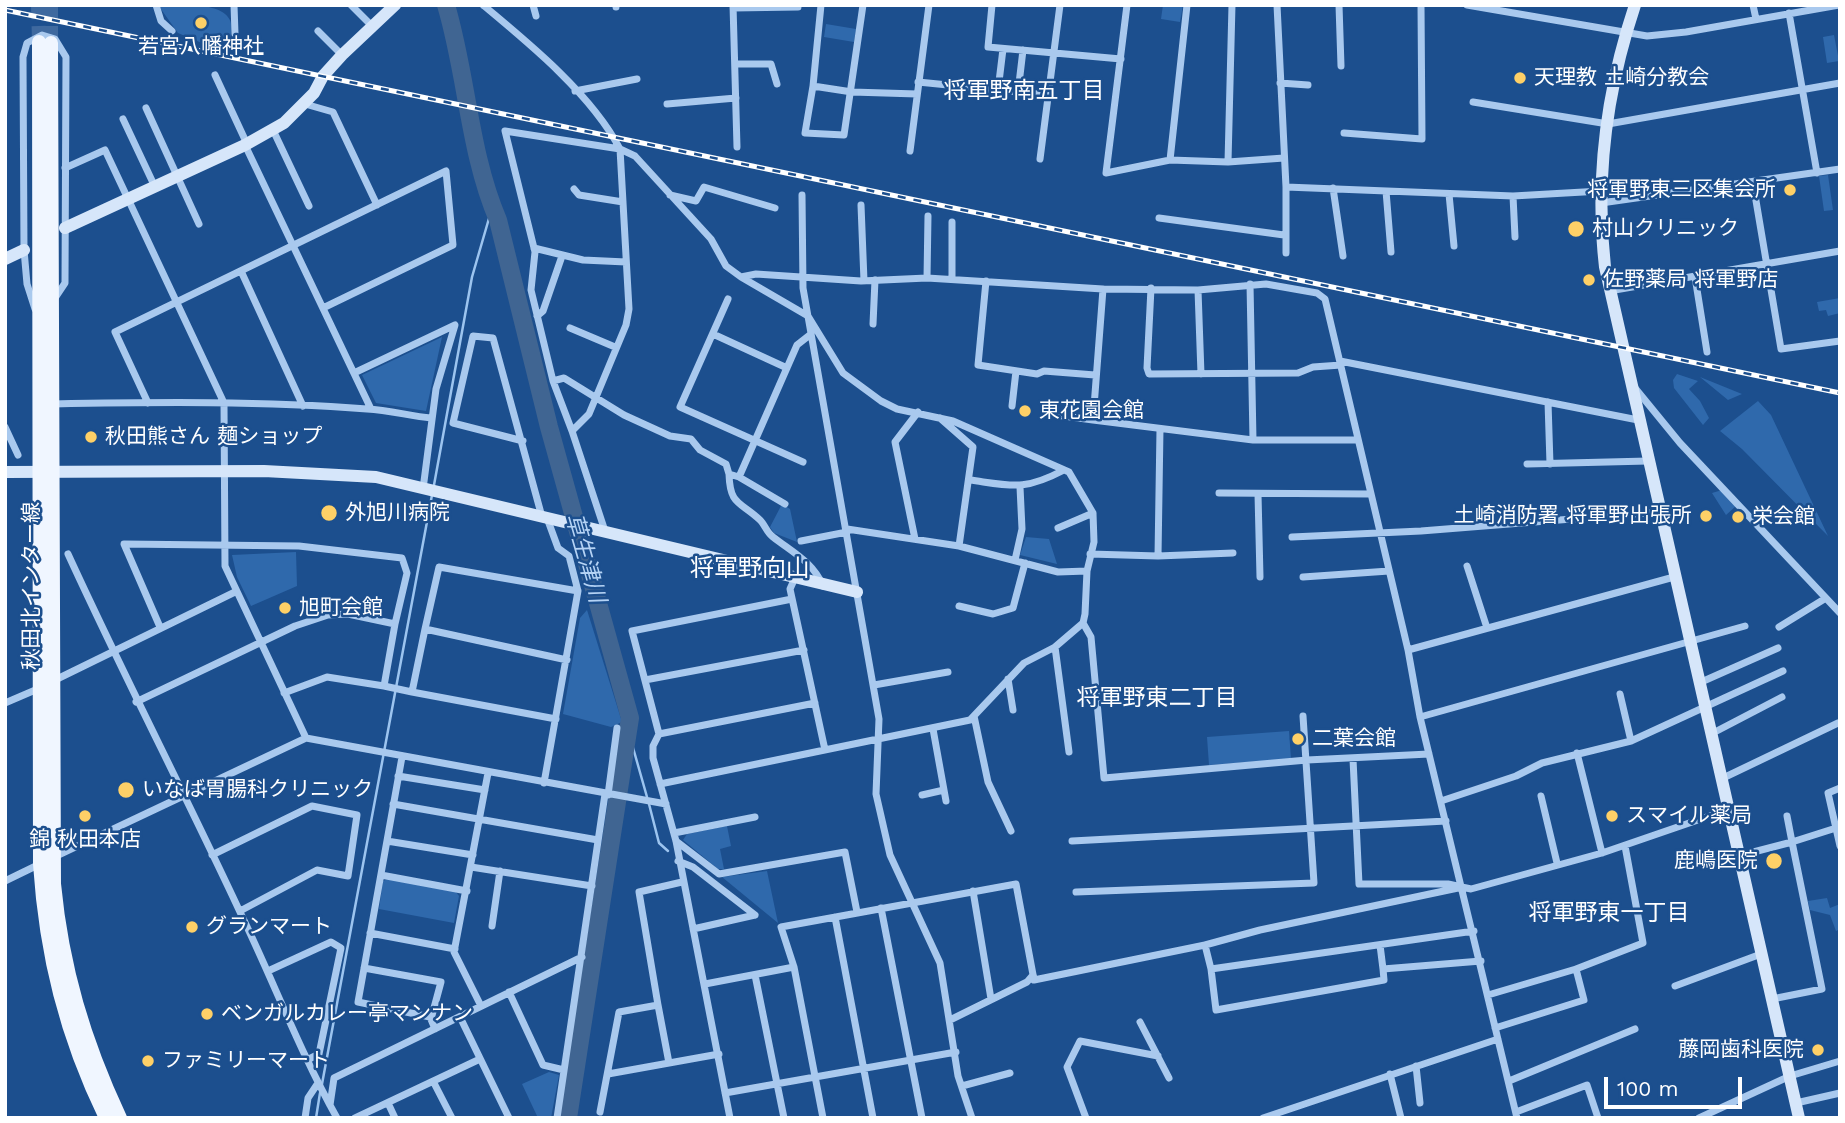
<!DOCTYPE html>
<html>
<head>
<meta charset="utf-8">
<style>
  body { margin:0 }
  #map { position:relative; width:1845px; height:1123px; overflow:hidden; background:#1c4f8e; font-family:"Work Sans",sans-serif }
  canvas { display:block }
  .frame { position:absolute; inset:0; border:7px solid #fff; pointer-events:none }
  .scale { position:absolute; left:1604px; top:1077px; width:138px; height:32px; box-sizing:border-box; border:4px solid #fff; border-top:0; padding-left:9px; font-size:21px; line-height:24px; white-space:nowrap; color:#fff; -webkit-text-stroke:5px #1c4f8e; paint-order:stroke }
</style>
</head>
<body>
<div id="map">
<canvas width="1845" height="1123"></canvas>
<div class="frame"></div>
<div class="scale">100 m</div>
</div>
<script>
const c = document.querySelector('canvas').getContext('2d');
c.lineJoin = 'round';
function fill(path, color) {
  c.fillStyle = color;
  c.fill(path, 'evenodd');
}
function strokePath(path, color, width, dash) {
  c.strokeStyle = color;
  c.lineWidth = width;
  c.lineCap = dash ? 'butt' : 'round';
  c.setLineDash(dash || []);
  c.stroke(path);
}
function write(font, color, halo, rows, align = 'center') {
  c.font = font + ' "Work Sans","Noto Sans JP",sans-serif';
  c.lineWidth = 5;
  c.setLineDash([]);
  c.textBaseline = 'middle';
  c.strokeStyle = halo;
  c.fillStyle = color;
  for (const [text, x, y, turn = 0] of rows) {
    c.save();
    c.translate(x, y);
    c.rotate((+turn || 0) * Math.PI / 180);
    c.textAlign = isNaN(turn) ? turn : align;
    if (halo) c.strokeText(text, 0, 0);
    c.fillText(text, 0, 0);
    c.restore();
  }
}
fill(new Path2D(`
  M158 5C187 5 242 0 230 38L209 46 178 33Z
  M1163 5H1183L1180 22 1161 19Z
  M826 24 856 29 854 42 824 37Z
  M1834 35 1839 61 1827 63 1823 37Z
  M1828 175 1833 210 1824 211 1819 176Z
  M1840 298V313L1828 316 1826 310 1819 311 1817 302Z
  M442 337 426 411 376 403 362 375Z
  M1677 374 1698 381 1689 389 1700 401 1709 418 1703 425 1674 388 1673 380Z
  M1700 377 1742 394 1728 400Z
  M1758 401 1771 415 1828 536 1742 449 1720 431Z
  M1722 490 1736 506 1726 515 1712 493Z
  M782 504 790 509 797 542 774 533 770 527Z
  M1026 537 1049 539 1057 564 1020 555Z
  M296 552 297 586 251 606 237 577 232 555Z
  M587 610 622 722 611 727 563 714 580 618Z
  M1289 731 1291 759 1209 765 1207 737Z
  M727 826 731 846 720 849 724 869H718L683 840 687 834Z
  M767 871 778 923 722 877Z
  M388 879 456 892 459 896 454 923 379 909 383 881Z
  M1827 898 1830 908 1840 904V929L1836 931 1830 915 1810 910 1808 901Z
  M549 1072 559 1075 551 1118H538L522 1084Z`), '#2f69ac');
strokePath(new Path2D(`
  M434 485 472 277 492 208
  M628 730 647 797
  M649 804 659 843 668 851
  M322 1084 432 495
  M316 1118 320 1093`), '#9cc4ef', 2.5);
strokePath(new Path2D(`
  M446 5C467 75 469 153 498 220L549 427 630 718 568 1118`), '#406592', 18);
strokePath(new Path2D(`
  M38 5 39 42
  M51 5V43`), '#3e699f', 14, [14, 7]);
strokePath(new Path2D(`
  M156 5 161 21 172 31
  M234 5 235 34
  M351 5 373 27
  M483 5C530 44 592 95 620 149L629 309 626 325 589 414 572 431 605 531
  M533 5 536 16
  M616 5V7
  M733 5 737 147
  M821 5 813 86 852 92 917 94
  M992 5 988 47 1121 59
  M1127 5 1106 173 1170 160 1228 162 1284 158
  M1277 5 1286 187V253
  M1339 5 1341 66
  M1467 5 1647 36 1686 32 1839 5
  M1753 5 1756 19
  M733 8 798 7
  M1789 13 1817 173
  M318 31 342 55
  M735 64H771L777 84
  M215 75 247 144
  M918 82 1048 95
  M1280 83 1308 85
  M813 86 805 133 844 135 863 5
  M998 90 1003 49
  M575 91 637 79
  M1018 92 1023 50
  M1473 102 1608 124 1840 83
  M305 104 333 112 377 205
  M667 104 736 98
  M146 108 199 224
  M123 119 155 187
  M273 130 309 206
  M1344 133 1422 139 1421 5
  M245 145 371 409
  M910 151 929 5
  M1040 159 1060 5
  M1170 160 1187 5
  M1228 162 1232 5
  M65 168 105 150 224 403 225 566 306 738
  M1753 183 1781 349 1840 341
  M1286 187 1513 196 1601 191
  M1333 188 1343 256
  M574 189 579 195 623 202
  M1386 191 1391 252
  M1449 194 1454 246
  M670 195 696 201 704 187 775 208
  M802 195 803 288 879 719 876 794 890 855 940 963 958 1076 972 1118
  M1513 196 1515 237
  M1601 203 1840 169
  M861 205 864 281
  M1159 218 1284 235
  M534 248 583 260 626 262
  M241 271 303 406
  M1695 277 1707 352
  M927 278 928 216
  M952 279V222
  M986 281 978 365 1037 374 1044 371 1095 375
  M1250 284 1253 440
  M1151 288 1147 368 1149 374 1298 373 1313 367 1341 365
  M1103 289 1093 420 1253 440H1357
  M1198 290 1201 374
  M1609 291 1840 251
  M728 299 680 407 803 462
  M35 309 27 284 24 250 23 57 27 43 42 35 55 39 66 57 65 283 55 298
  M537 316 543 311 562 256
  M873 324 875 280
  M570 328 615 347
  M713 334 787 368
  M1340 361 1638 420
  M354 373 455 325 436 389 423 489
  M553 381 564 378 624 415 670 436 691 439 700 450 726 464 729 474 739 477
  M1635 388 1680 443 1840 613
  M1548 402 1550 464
  M148 403 115 332 446 171 453 245 323 308
  M53 404C158 402 263 401 367 409 389 410 410 416 431 418
  M1012 406 1016 371
  M1056 415 1093 420
  M940 418 973 447 959 546
  M5 427 18 455
  M572 431 553 381 531 290 535 252 505 131 620 149 635 156 711 239 726 266 741 277 756 274 861 281 927 278 1103 289 1198 290 1266 284 1317 293 1325 299 1408 650 1420 717 1517 1118
  M523 441 453 423 473 336 493 338 542 517
  M1527 464 1648 461
  M729 474C730 506 740 501 760 520 765 525 767 533 773 537 792 552 813 562 823 586
  M970 480C1013 486 1024 491 1064 470
  M1219 493 1370 494
  M1258 494 1260 577
  M785 504 739 477 797 345 811 334
  M1058 528 1093 513
  M847 529 959 546 1058 572 1087 571
  M1292 537 1421 531 1660 512
  M915 539 895 442 918 412
  M801 541 847 532
  M68 554C123 674 184 792 240 912 273 980 300 1052 337 1118
  M1090 554 1158 556 1160 429
  M1158 556 1233 553
  M1015 560 1022 529 1020 487
  M1467 566 1487 628
  M1303 577 1389 571
  M794 580 790 589 825 750
  M959 606 993 614 1013 608 1025 563
  M1083 623 1091 637 1104 778 1307 760 1429 754
  M1779 627 1826 598
  M425 629 412 692 556 719
  M1055 647 1069 752
  M1408 650 1674 577
  M567 660 425 629 439 567 578 591
  M1008 679 1013 710
  M645 680 804 650
  M53 681 235 592
  M1699 683 1778 648
  M874 685 948 672
  M384 686 412 692
  M284 693 327 677 384 686 395 624
  M1620 694 1631 741 1783 671
  M136 702 295 626 328 615 348 614 395 624 407 573 402 558 299 546 124 544 160 627
  M5 703 40 688
  M974 716 988 782 1011 831
  M1420 717 1745 626
  M933 729 946 801
  M659 734 815 703
  M1711 734 1782 697
  M1577 753 1602 853
  M402 757 358 1002 430 1017 435 1029
  M1353 759 1359 884H1448L1471 889 1602 853 1727 810
  M398 776 485 790
  M1721 779 1838 723
  M544 783 578 591 569 556 558 548 547 518
  M660 784 970 720 1024 663 1055 647 1083 623 1085 614 1087 571 1094 542 1093 513 1069 472 953 421 897 409 881 401 843 373 808 316 741 277
  M1840 788 1828 793 1840 846
  M608 795 617 728
  M922 795 944 790
  M1541 796 1557 863
  M1441 801 1516 776 1542 763 1631 741
  M393 804 598 840
  M1787 816 1792 842 1836 828
  M674 833 755 817
  M387 841 473 855
  M676 841 719 874 845 852 857 912
  M1072 841 1446 821
  M212 855 312 806 357 815 348 876 317 870 240 911
  M1738 856 1792 842 1822 989 1772 999
  M52 858 306 738 666 804
  M678 861 693 867 755 915
  M471 867 592 886
  M381 875 467 891
  M5 881 42 863
  M973 891 991 999
  M1076 892 1314 883 1303 716
  M881 908 922 1118
  M835 917 873 1118
  M492 926 500 871
  M693 929 755 915
  M370 933 455 949
  M1205 945 1260 930 1458 888
  M1380 945 1383 969 1481 961
  M364 968 441 982 431 1019
  M1211 969 1216 1010 1384 980 1383 969
  M1576 969 1643 943 1625 846
  M268 971 331 942 341 948 319 1054 309 1059
  M755 975 784 1118
  M705 984 794 967
  M1675 986 1761 954
  M509 992 543 1065 564 1070
  M1488 995 1576 969 1584 1000 1495 1028
  M658 1005 669 1063
  M481 1006 454 952 488 773
  M460 1017 509 1118
  M950 1020 1027 982 1033 975
  M1140 1022 1169 1078
  M1416 1066 1420 1103
  M608 1074 719 1054
  M1390 1074 1401 1118
  M433 1081 452 1118
  M1509 1081 1635 1029
  M962 1086 1010 1073
  M725 1093 956 1052
  M388 1103 395 1118
  M1796 1103 1840 1093
  M330 1105 334 1078 582 957
  M600 1112 619 1012 658 1005 639 892 682 882
  M1516 1112 1587 1085 1598 1118
  M305 1118 308 1098 318 1083
  M355 1118 480 1059
  M557 1118 605 794
  M730 1118 676 841 653 758V746L659 734 632 631 792 599
  M823 1118 794 967 781 927 1016 884 1034 980 1205 945 1211 969 1474 931
  M1086 1118 1067 1067 1080 1041 1158 1056
  M1263 1118 1498 1039
  M1699 1118 1790 1076 1840 1061`), '#a9c9ee', 7);
strokePath(new Path2D(`
  M1635 5C1607 89 1595 179 1605 267L1799 1118
  M65 228 245 145 284 123 314 93 323 76 342 55 395 5
  M5 259 24 250
  M5 472 264 471 376 477 857 592`), '#d6e6fa', 12);
strokePath(new Path2D(`
  M39 42 40 864C46 955 66 1036 106 1118
  M51 43 54 884C62 968 84 1041 120 1118`), '#f0f6ff', 14);
const rail = new Path2D(`
  M5 10 1840 393`);
strokePath(rail, '#fff', 5);
strokePath(rail, '#1c4f8e', 2.5, [8]);
for (const [x, y, r, color] of [
  [201,23,7,"#fed067"],
  [1520,78,7,"#fed067"],
  [1790,190,7,"#fed067"],
  [1576,229,9,"#fed067"],
  [1589,280,7,"#fed067"],
  [1025,411,7,"#fed067"],
  [91,437,7,"#fed067"],
  [329,513,9,"#fed067"],
  [1706,516,7,"#fed067"],
  [1738,517,7,"#fed067"],
  [285,608,7,"#fed067"],
  [1298,739,7,"#fed067"],
  [126,790,9,"#fed067"],
  [85,816,7,"#fed067"],
  [1612,816,7,"#fed067"],
  [1774,861,9,"#fed067"],
  [192,927,7,"#fed067"],
  [207,1014,7,"#fed067"],
  [1818,1050,7,"#fed067"],
  [148,1061,7,"#fed067"]
]) {
  const dot = new Path2D();
  dot.arc(x, y, r, 0, 2 * Math.PI);
  c.fillStyle = color;
  c.fill(dot);
  strokePath(dot, '#1c4f8e', 2.5);
}
write('21px', '#fff', '#1c4f8e', [
  ["若宮八幡神社",201,47,"center"],
  ["天理教 土崎分教会",1534,78],
  ["将軍野東三区集会所",1776,190,"right"],
  ["村山クリニック",1592,229],
  ["佐野薬局 将軍野店",1603,280],
  ["東花園会館",1039,411],
  ["秋田熊さん 麺ショップ",105,437],
  ["外旭川病院",345,513],
  ["土崎消防署 将軍野出張所",1692,516,"right"],
  ["栄会館",1752,517],
  ["旭町会館",299,608],
  ["二葉会館",1312,739],
  ["いなば胃腸科クリニック",142,790],
  ["スマイル薬局",1626,816],
  ["錦 秋田本店",85,840,"center"],
  ["鹿嶋医院",1758,861,"right"],
  ["グランマート",206,927],
  ["ベンガルカレー亭マンナン",221,1014],
  ["藤岡歯科医院",1804,1050,"right"],
  ["ファミリーマート",162,1061]
], 'left');
write('21px', '#fff', '#1c4f8e', [
  ["秋田北インター線",32,586,-90]
]);
write('23px', '#fff', '#1c4f8e', [
  ["将軍野南五丁目",1024,91],
  ["将軍野東二丁目",1157,698],
  ["将軍野東一丁目",1609,913]
]);
write('italic 23px', '#b5d3f5', '#1c4f8e', [
  ["草生津川",585,558,74]
]);
write('24px', '#fff', '#1c4f8e', [
  ["将軍野向山",750,569]
]);
</script>
</body>
</html>
